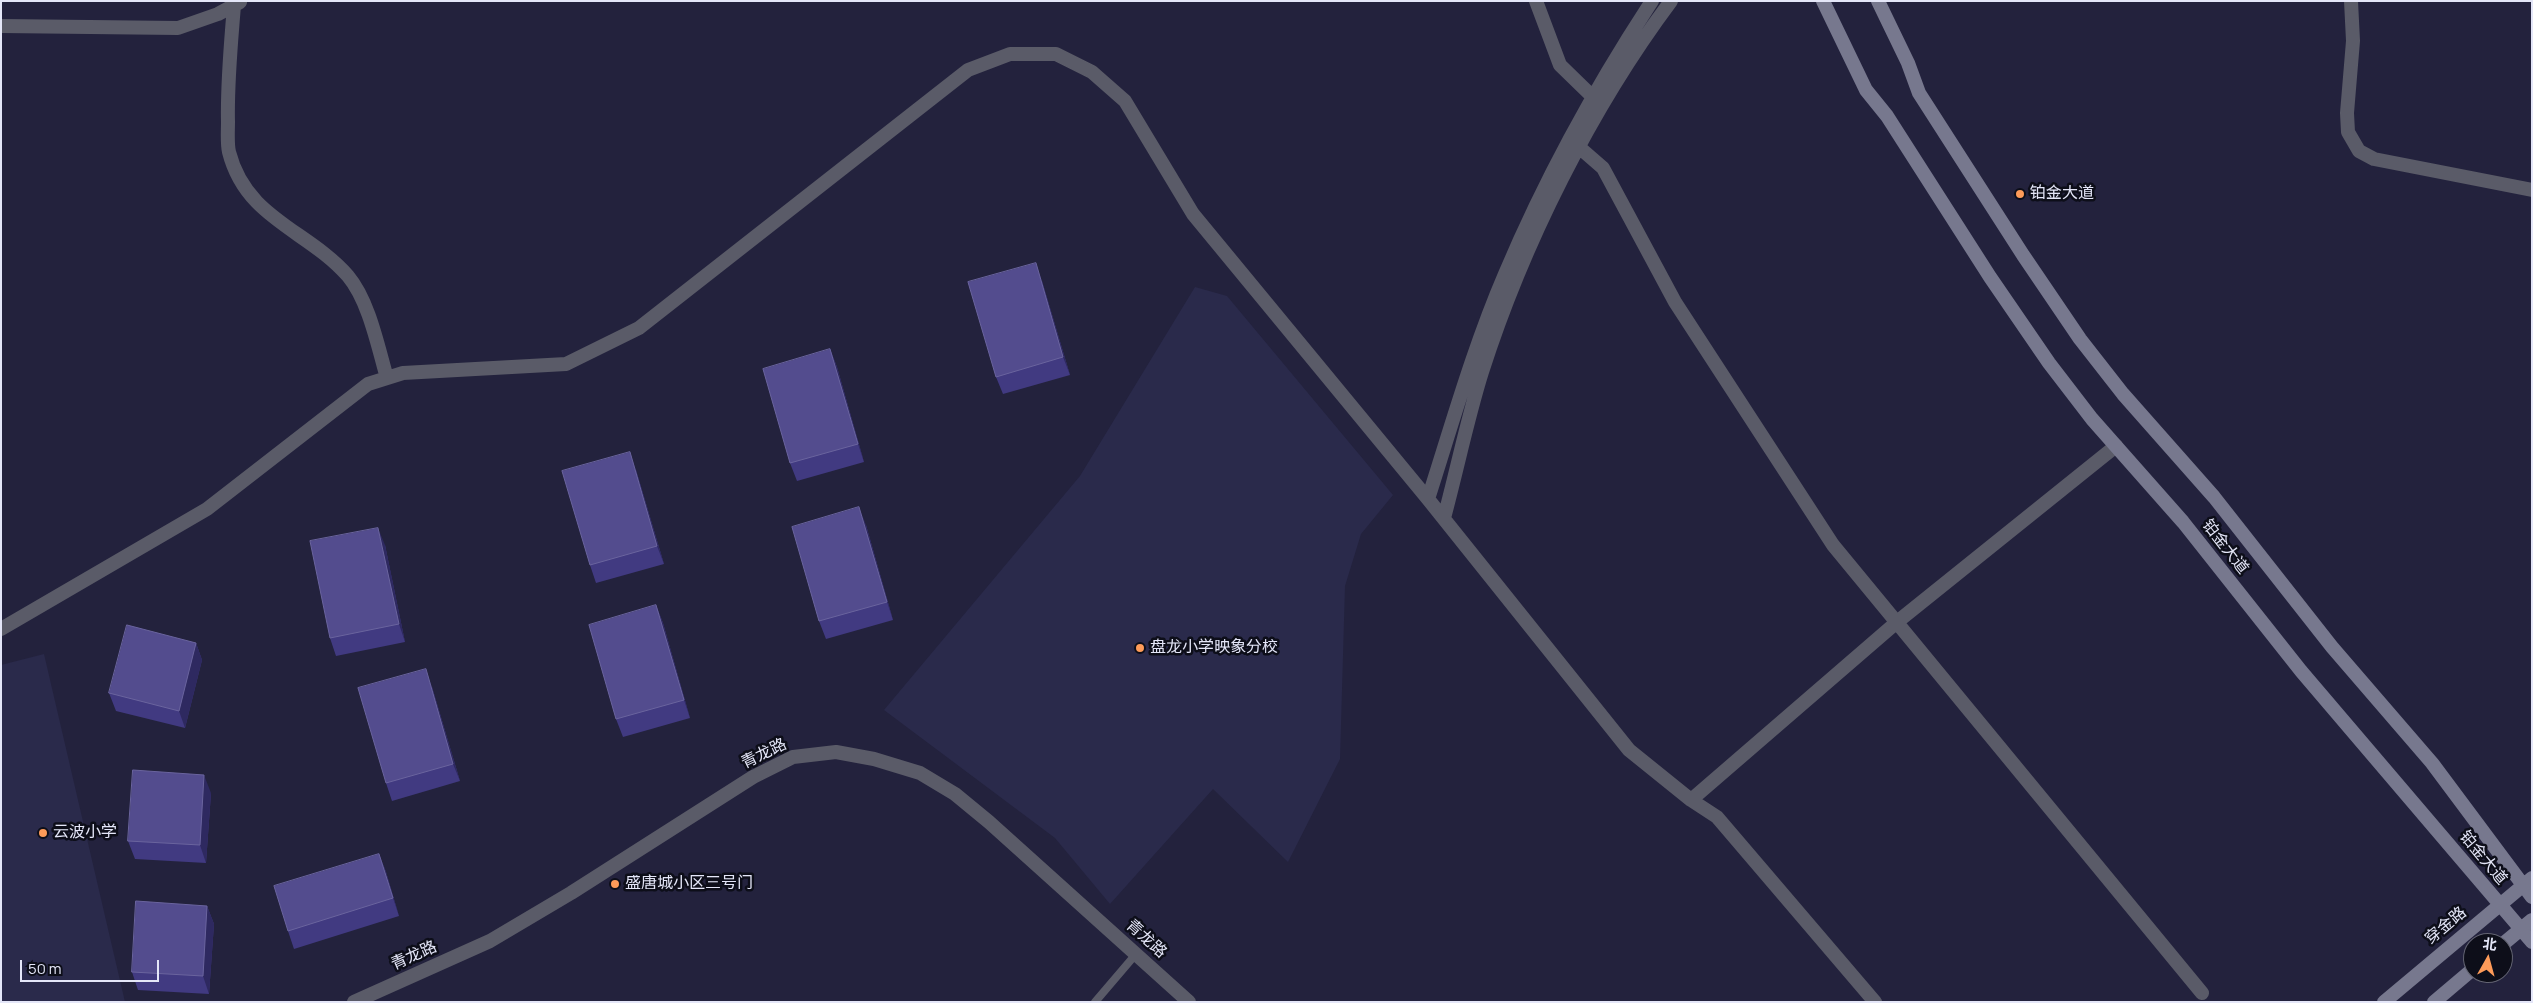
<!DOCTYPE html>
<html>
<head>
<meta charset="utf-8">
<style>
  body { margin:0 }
  #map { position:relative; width:2533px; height:1003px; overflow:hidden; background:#23223d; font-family:Manrope,"Noto Sans SC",sans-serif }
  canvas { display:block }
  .frame { position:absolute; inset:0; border:2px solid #e4e6f8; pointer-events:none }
  .north { position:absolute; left:2463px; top:933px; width:50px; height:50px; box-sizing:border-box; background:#0d0e19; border:1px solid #636472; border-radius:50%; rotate:7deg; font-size:14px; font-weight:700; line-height:20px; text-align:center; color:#e4e6f8 }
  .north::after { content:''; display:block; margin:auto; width:18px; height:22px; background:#fe9b59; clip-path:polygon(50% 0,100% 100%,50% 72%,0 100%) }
  .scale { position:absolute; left:20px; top:960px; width:139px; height:22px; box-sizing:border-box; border:2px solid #e4e6f8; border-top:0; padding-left:6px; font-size:15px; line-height:18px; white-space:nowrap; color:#e4e6f8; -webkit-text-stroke:4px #0d0e19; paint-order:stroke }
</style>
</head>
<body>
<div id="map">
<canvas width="2533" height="1003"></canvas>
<div class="frame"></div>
<div class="north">北</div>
<div class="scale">50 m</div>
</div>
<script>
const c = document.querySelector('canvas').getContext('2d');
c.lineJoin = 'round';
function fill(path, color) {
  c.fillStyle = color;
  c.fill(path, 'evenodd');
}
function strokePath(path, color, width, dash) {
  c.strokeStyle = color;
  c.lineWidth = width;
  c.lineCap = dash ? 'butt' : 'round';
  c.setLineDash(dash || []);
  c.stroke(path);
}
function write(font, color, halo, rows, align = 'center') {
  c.font = font + ' Manrope,"Noto Sans SC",sans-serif';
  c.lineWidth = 5;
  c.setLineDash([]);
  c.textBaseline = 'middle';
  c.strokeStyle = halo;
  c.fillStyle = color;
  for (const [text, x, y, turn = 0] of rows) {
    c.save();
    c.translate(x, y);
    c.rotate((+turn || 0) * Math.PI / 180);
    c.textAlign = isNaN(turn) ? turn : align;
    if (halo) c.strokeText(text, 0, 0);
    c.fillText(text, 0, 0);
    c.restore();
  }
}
fill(new Path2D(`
  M1195 287 1227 296 1393 495 1361 534 1345 586 1340 759 1288 862 1213 789 1110 904 1055 838 884 710 1080 476Z
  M44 654 125 1002H1V665Z`), '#2a2a4b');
strokePath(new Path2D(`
  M1095 1002 1136 954`), '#5a5b68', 8);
strokePath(new Path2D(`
  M1536 1 1560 65 1597 101
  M2351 1 2353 41 2347 113 2348 132 2359 151 2374 159 2532 190
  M234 5C231 44 227 83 228 122 228 132 227 143 229 152 246 219 308 230 348 276 369 301 378 347 387 378
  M1 26 178 28 218 14 240 2
  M1580 148 1603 168 1675 302 1833 545 2202 993
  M1428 499C1452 424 1474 346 1505 274 1546 177 1595 88 1652 1
  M1444 518C1457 470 1467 420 1482 372 1523 244 1591 108 1671 1
  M1 629 207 509 368 384 403 373 566 364 639 328 968 70 1010 54H1056L1092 72 1125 101 1193 214 1428 499 1629 750 1691 800 1717 817 1875 1002
  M1691 800 1897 622 2116 446`), '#5a5b68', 14);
strokePath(new Path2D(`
  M354 1002 490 941 571 893 753 777 793 757 836 752 874 759 920 773 955 794 989 822 1189 1002`), '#5a5b68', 14);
strokePath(new Path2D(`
  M1823 1 1866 90 1887 116 1990 277 2049 363 2092 419 2183 522 2301 671 2532 942
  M1878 1 1908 63 1919 93 2023 255 2080 339 2123 394 2214 497 2332 647 2432 763 2532 897
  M2503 944 2532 920
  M2384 1002 2532 878
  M2434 1002 2473 969`), '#77788e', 14);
fill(new Path2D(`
  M1042 281 1070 375 1003 394 996 377Z
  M830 349 837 367 864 462 797 481 790 463Z
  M636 470 664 564 596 583 590 565Z
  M866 525 893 620 826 639 819 621Z
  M385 545 405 642 336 656 330 638Z
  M656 605 663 623 690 718 623 737 616 719Z
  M196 643 202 660 185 728 116 711 109 693Z
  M432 687 460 781 392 801 386 783Z
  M211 793 206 863 135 859 128 841Z
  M379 854 386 872 399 916 294 949 288 931Z
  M207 906 214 924 209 994 138 990 132 972Z`), '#413a81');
fill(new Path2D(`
  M1036 263 1042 281 1070 375 1063 357Z
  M830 349 837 367 864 462 858 444Z
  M630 452 636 470 664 564 657 546Z
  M859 507 866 525 893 620 887 602Z
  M378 528 385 545 405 642 399 624Z
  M656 605 663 623 690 718 684 700Z
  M196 643 202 660 185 728 179 711Z
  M426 669 432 687 460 781 453 764Z
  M204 775 211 793 206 863 200 845Z
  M379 854 386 872 399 916 393 898Z
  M207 906 214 924 209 994 203 976Z`), '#2e2960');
const building = new Path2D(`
  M1036 263 1063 357 996 377 968 282Z
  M830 349 858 444 790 463 763 369Z
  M630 452 657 546 590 565 562 471Z
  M859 507 887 602 819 621 792 527Z
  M378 528 399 624 330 638 310 541Z
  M656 605 684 700 616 719 589 625Z
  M127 625 196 643 179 711 109 693Z
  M426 669 453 764 386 783 358 688Z
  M133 770 204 775 200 845 128 841Z
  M379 854 393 898 288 931 274 886Z
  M136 901 207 906 203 976 132 972Z`);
fill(building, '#534c8e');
strokePath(building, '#6a649e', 1);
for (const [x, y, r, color] of [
  [2020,194,5,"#fe9b59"],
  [1140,648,5,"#fe9b59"],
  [43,833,5,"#fe9b59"],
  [615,884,5,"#fe9b59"]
]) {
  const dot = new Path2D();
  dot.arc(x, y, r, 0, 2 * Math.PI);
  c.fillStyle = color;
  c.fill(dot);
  strokePath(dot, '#0d0e19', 2);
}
write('16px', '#e4e6f8', '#0d0e19', [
  ["铂金大道",2030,194],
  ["盘龙小学映象分校",1150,648],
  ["云波小学",53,833],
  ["盛唐城小区三号门",625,884]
], 'left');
write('16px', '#e4e6f8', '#0d0e19', [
  ["铂金大道",2225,547,52],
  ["青龙路",764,754,-26],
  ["铂金大道",2483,858,50],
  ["穿金路",2446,926,-40],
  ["青龙路",1146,939,42],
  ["青龙路",414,956,-24]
]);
</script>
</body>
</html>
